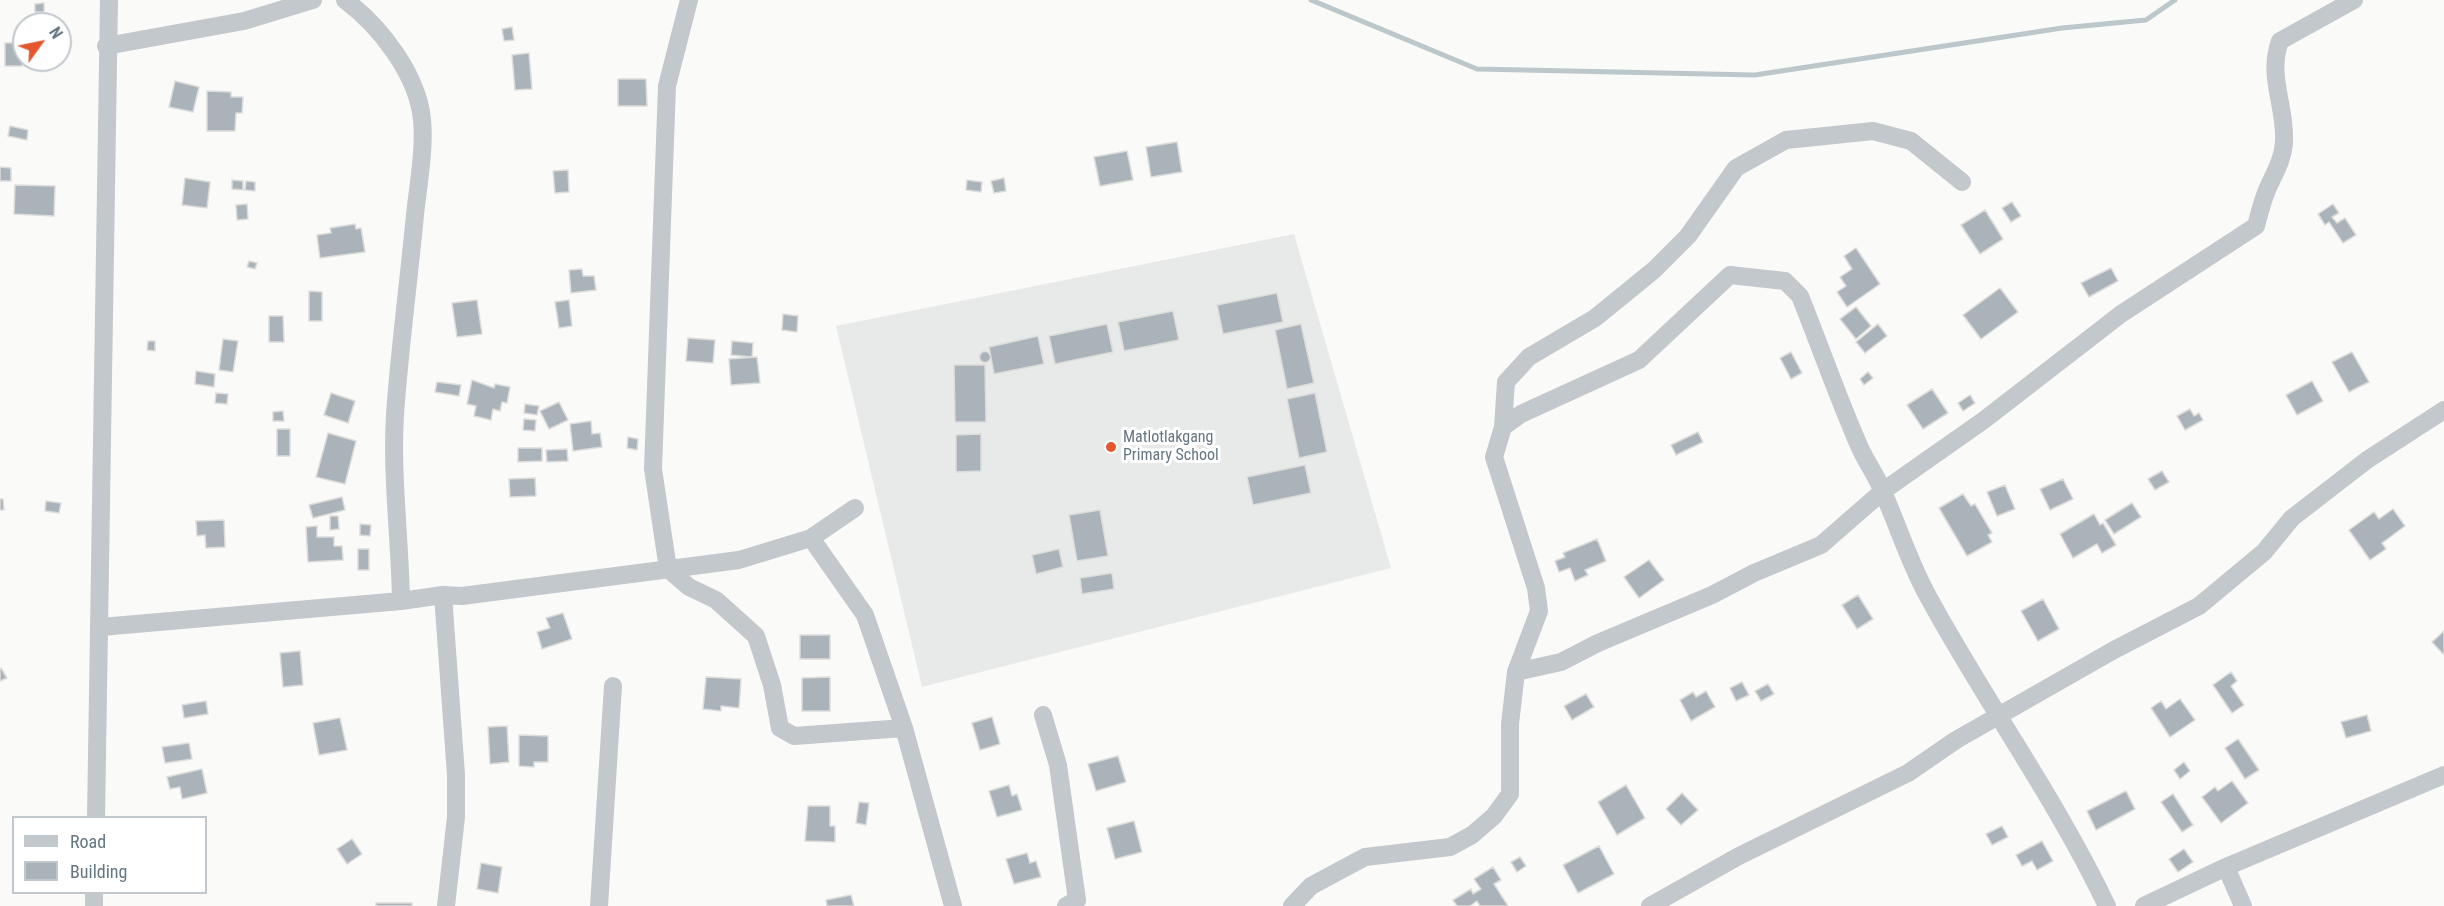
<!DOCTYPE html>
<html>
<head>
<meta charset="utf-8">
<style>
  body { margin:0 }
  #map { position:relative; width:2444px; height:906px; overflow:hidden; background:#fafaf8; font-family:"Roboto Condensed",sans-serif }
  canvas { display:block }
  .legend { position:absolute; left:12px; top:816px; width:195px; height:78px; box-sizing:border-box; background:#fff; border:2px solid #c1c8cd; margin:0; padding:8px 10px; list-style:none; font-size:18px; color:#657683 }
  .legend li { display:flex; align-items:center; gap:12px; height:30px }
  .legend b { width:30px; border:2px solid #c1c8cd }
  .north { position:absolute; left:12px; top:12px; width:60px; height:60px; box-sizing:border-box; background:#fff; border:2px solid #c1c8cd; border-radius:50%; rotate:57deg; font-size:16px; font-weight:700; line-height:24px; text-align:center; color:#657683 }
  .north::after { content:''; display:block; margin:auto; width:21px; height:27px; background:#e4572e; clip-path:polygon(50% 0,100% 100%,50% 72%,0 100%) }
</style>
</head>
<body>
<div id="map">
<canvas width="2444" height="906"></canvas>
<ul class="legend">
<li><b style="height:8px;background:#c3c8cc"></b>Road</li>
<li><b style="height:16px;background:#aab3b9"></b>Building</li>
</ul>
<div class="north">N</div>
</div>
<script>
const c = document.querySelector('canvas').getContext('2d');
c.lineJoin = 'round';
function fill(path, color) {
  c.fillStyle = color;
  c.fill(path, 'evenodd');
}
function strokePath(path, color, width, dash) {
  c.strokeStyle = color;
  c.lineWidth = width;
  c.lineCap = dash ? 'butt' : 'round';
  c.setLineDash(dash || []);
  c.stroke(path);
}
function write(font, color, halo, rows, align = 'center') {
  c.font = font + ' "Roboto Condensed",sans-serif';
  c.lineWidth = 6;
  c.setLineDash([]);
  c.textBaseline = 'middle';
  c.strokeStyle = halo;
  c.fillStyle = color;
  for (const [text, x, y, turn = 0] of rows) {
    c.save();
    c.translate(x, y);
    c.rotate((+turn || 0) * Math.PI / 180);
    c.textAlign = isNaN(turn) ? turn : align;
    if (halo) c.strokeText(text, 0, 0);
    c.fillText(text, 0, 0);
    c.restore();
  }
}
fill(new Path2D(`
  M1294 234 1391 568 922 687 836 326Z`), '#e8e9e9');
strokePath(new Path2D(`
  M1311 0 1477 69 1755 75 2062 28 2146 20 2175 0`), '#bbc7cb', 5);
const building = new Path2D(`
  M44 3V12H35V4Z
  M512 27 514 40 504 41 502 29Z
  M60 35 67 36 66 57H60Z
  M5 43H23L22 66H5Z
  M529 53 532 89 515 90 512 55Z
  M618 79H646L647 106H618Z
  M175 81 199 87 193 112 169 107Z
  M207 91 231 92V97H243L242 113H236L235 131H207Z
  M10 126 28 130 27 140 8 136Z
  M1177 142 1182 172 1151 177 1146 147Z
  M1127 151 1133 180 1100 186 1094 157Z
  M0 167 11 168V181H0Z
  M568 170 569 192 555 193 553 171Z
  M185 178 210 182 207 208 182 205Z
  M1004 178 1006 191 994 193 991 181Z
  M232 180 243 181V190L232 189Z
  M967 180 982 182 981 192 966 190Z
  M246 181 255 182V191L245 190Z
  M15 185 55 186 54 216 14 214Z
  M2012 202 2021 216 2011 222 2002 208Z
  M247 204 248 219 237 220 236 205Z
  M2333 204 2339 213 2332 217 2337 223 2345 218 2356 235 2343 243 2329 222 2325 225 2318 214Z
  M1985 210 2003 239 1980 254 1961 225Z
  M355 224 356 229 361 228 365 252 320 258 317 235 331 233 330 228Z
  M1856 248 1880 284 1847 307 1837 292 1846 286 1840 277 1852 269 1844 256Z
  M249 261 257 263 255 269 247 267Z
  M2111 268 2118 281 2089 297 2081 283Z
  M582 269 583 276H594L596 290 571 293 569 270Z
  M2000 288 2018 312 1981 339 1963 315Z
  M309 291 322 292V321H309Z
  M1277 293 1283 322 1223 334 1217 305Z
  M477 300 482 334 457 337 452 303Z
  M569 300 572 326 559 328 555 302Z
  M1856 307 1871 326 1856 339 1840 319Z
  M1173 311 1179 340 1124 351 1118 322Z
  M783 314 798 316 797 332 782 330Z
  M269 316H283L284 342H269Z
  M1107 324 1113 352 1055 364 1049 336Z
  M1301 324 1314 383 1287 389 1275 330Z
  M1878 324 1887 336 1865 353 1856 342Z
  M1038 336 1044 364 994 374 989 347Z
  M688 338 715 340 713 363 686 361Z
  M223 339 238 341 233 372 219 370Z
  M148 341H155V351L147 350Z
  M732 341 753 343 752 357 731 355Z
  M979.5 357a5.5 5.5 0 1 1 11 0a5.5 5.5 0 1 1-11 0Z
  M1791 352 1802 373 1791 379 1780 358Z
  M2352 352 2369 382 2349 392 2332 362Z
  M757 357 760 383 731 385 729 359Z
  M954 365H985L986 422H955Z
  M196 371 215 374 214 387 195 384Z
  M1868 372 1873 378 1864 385 1860 379Z
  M472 380 494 388 495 384 510 387 507 403 502 402 500 411 493 409 491 420 474 416 476 406 467 404Z
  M2312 381 2323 401 2297 415 2286 395Z
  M437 382 461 385 459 396 435 392Z
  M1932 389 1948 413 1923 429 1907 405Z
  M216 393 228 394 227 404 215 403Z
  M331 393 355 401 348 423 324 415Z
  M1315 393 1327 452 1299 458 1287 399Z
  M1970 395 1975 403 1963 411 1958 403Z
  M559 402 568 420 549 429 540 411Z
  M525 404 539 406 537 415 524 413Z
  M2190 409 2194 416 2199 413 2203 420 2185 430 2177 416Z
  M283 411 284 421H273V412Z
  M524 419 536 420 535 431 523 430Z
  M591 421 592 434 600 433 602 447 573 451 570 424Z
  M277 429H290V456H277Z
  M1698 432 1703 442 1676 455 1671 445Z
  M328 433 356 441 345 484 316 477Z
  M981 434V471L956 472V435Z
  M628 437 638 439 637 450 627 448Z
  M518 448H542V461L518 462Z
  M567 449 568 461 547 462 546 450Z
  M1305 465 1311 493 1253 505 1247 477Z
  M2162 471 2169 482 2155 490 2148 479Z
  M535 478 536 496 510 497 509 479Z
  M2063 479 2073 499 2050 510 2040 489Z
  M2005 485 2015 509 1997 516 1987 492Z
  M1963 494 1971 506 1975 504 1992 533 1988 535 1992 542 1967 556 1939 508Z
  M342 497 345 510 313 518 309 505Z
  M0 499H3L4 510H0Z
  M46 501 61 503 59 513 45 511Z
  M2132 503 2141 517 2114 534 2105 520Z
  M2393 509 2405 526 2382 543 2386 549 2370 560 2349 530 2374 512 2379 519Z
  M1100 510 1108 556 1077 561 1069 515Z
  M2094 514 2100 525 2103 523 2116 545 2102 553 2097 544 2073 558 2060 534Z
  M330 516H338L339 529 330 530Z
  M224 520 225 547 206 548 205 535 197 536 196 521Z
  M360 524 371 525 370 536 360 535Z
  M317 526V537H334V546H342L343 560 308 562 306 527Z
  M1597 539 1606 561 1585 570 1588 575 1575 581 1570 568 1559 572 1555 561 1565 557 1563 553Z
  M358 549H369V570H358Z
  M1059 549 1063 567 1036 574 1032 555Z
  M1649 560 1664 580 1639 598 1624 577Z
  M1112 573 1114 589 1082 594 1080 578Z
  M1858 595 1873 619 1857 629 1842 605Z
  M2043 599 2059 629 2038 641 2021 611Z
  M563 613 572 639 542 649 537 632 550 628 546 618Z
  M2444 631V655L2432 642Z
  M800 635H830V659H800Z
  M300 651 303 685 283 687 280 653Z
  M1 668 7 678 0 681V669Z
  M2231 672 2237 681 2231 686 2244 705 2232 713 2213 685Z
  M706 677 741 679 739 708 721 706V711L703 709Z
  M830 677V711H802V678Z
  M1742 682 1749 695 1736 701 1730 688Z
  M1768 684 1774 694 1761 701 1755 691Z
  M1706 691 1715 707 1691 721 1680 700 1693 692 1696 697Z
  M1586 694 1594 707 1572 720 1564 706Z
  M2180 699 2195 720 2170 737 2151 708 2161 701 2166 709Z
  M206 701 208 714 184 718 182 705Z
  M2367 715 2371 731 2346 738 2341 722Z
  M992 717 1000 744 980 750 972 723Z
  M340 718 347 750 319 755 313 723Z
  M507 726 509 762 490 764 488 727Z
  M519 735 548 736V762H534V767L519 766Z
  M2238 739 2259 770 2245 779 2225 748Z
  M189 743 192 759 165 763 162 747Z
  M1118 756 1126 782 1096 791 1088 764Z
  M2184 762 2190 771 2180 779 2174 770Z
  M202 769 207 793 182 799 180 787 170 789 167 777Z
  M2232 781 2248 803 2221 823 2202 797 2215 787 2218 791Z
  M1009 785 1012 796 1017 794 1022 810 997 817 989 791Z
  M1626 785 1645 818 1617 835 1598 802Z
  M2126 791 2135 809 2096 830 2087 811Z
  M1682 793 1698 810 1681 825 1666 809Z
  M2173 794 2193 825 2182 832 2161 802Z
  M859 802 869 803 866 825 856 823Z
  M808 806H830V826H835V842L805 841Z
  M1134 821 1142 852 1115 859 1107 828Z
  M2002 826 2008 837 1992 845 1986 834Z
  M352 839 362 854 347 864 337 849Z
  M2042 841 2053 861 2037 870 2032 861 2022 866 2016 855Z
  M1599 846 1614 874 1578 893 1563 865Z
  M2184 849 2193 862 2178 872 2169 859Z
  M1027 853 1030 863 1036 861 1041 877 1014 884 1006 859Z
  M1520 857 1526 866 1517 872 1511 862Z
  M481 863 502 867 498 893 477 889Z
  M1493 867 1501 880 1494 884 1508 906H1480L1477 901 1470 906H1457L1453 900 1471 889 1473 894 1481 889 1474 879Z
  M851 895 854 906H827L826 900Z
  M376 903H412V906H376Z`);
fill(building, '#aab3b9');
strokePath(building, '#dcdcda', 1.5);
strokePath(new Path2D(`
  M345 0C380 26 418 75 422 120 425 148 418 186 415 215 409 277 401 339 396 401 390 468 400 535 401 601
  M689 0 667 86 653 469 668 569 689 587 716 600 756 636 772 685 780 728 794 736 904 728
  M106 46 244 21 313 0
  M1503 427 1506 382 1529 357 1595 318 1654 270 1688 236 1736 168 1786 140 1873 131 1911 141 1962 182
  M811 538 865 615 904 728 953 906
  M443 595 456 775V817L446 906
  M101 627 401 601 443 595 462 596 739 560 811 538 855 508
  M1516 672 1561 662 1598 643 1712 595 1754 573 1821 545 1883 491 1984 420 2121 314 2256 226C2259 215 2262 202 2267 190 2274 174 2283 160 2284 142 2286 105 2267 77 2280 41L2354 0
  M1043 715 1058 765 1077 900 1066 906
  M96 818 109 0
  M2226 867 2243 906
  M94 906V892
  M599 906 613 686
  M1292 906 1311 886 1365 857 1450 847 1472 835 1494 816 1510 794V724L1516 672 1539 611 1536 588 1494 457 1503 427 1521 414 1639 360 1730 275 1785 281 1800 296C1820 346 1838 398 1860 448 1867 463 1877 477 1883 492 1899 528 1910 565 1930 600 1987 704 2056 799 2107 906
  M1650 906 1739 856 1908 773 1956 740 2114 650 2199 606 2264 552 2292 518 2367 460 2444 410
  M2144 906 2226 867 2444 775`), '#c3c8cc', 18);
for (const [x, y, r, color] of [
  [1111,447,6,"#e4572e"]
]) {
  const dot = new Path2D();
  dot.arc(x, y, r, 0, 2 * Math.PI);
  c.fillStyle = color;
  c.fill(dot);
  strokePath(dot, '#fff', 2);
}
write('16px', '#657683', '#fff', [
  ["Matlotlakgang",1123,438],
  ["Primary School",1123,456]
], 'left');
</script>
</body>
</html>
